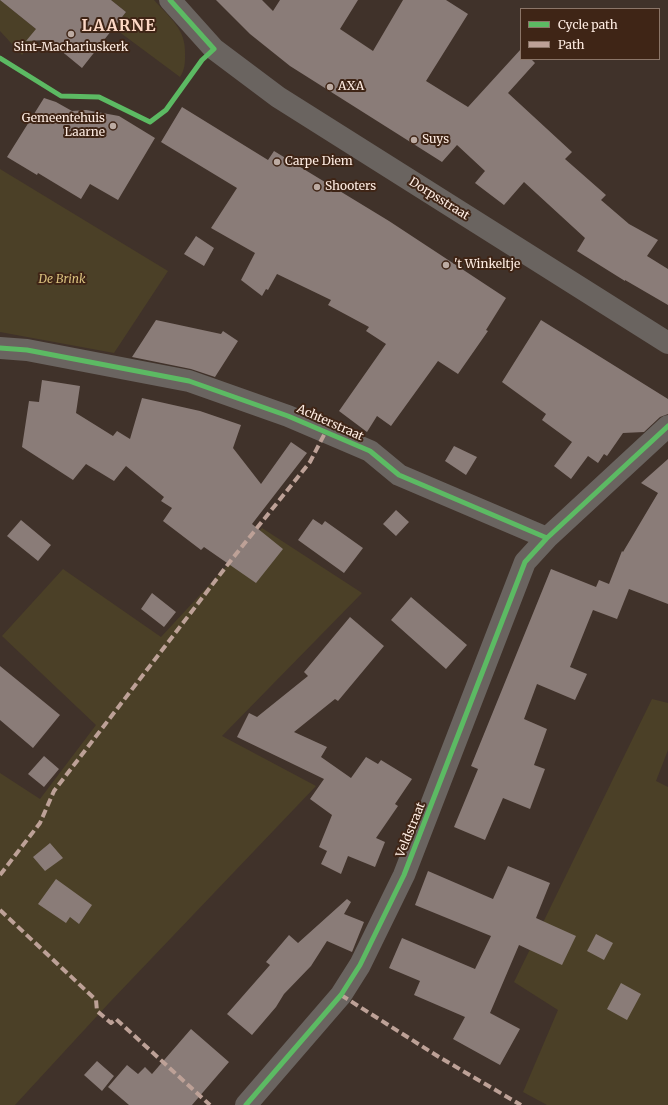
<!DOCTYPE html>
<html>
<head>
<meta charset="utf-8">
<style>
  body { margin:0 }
  #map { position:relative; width:668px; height:1105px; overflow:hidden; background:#40322a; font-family:Merriweather,serif }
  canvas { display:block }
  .legend { position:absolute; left:520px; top:8px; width:140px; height:52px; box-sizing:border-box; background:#3f2516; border:1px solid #8b7568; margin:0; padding:5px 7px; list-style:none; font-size:12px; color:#feece2 }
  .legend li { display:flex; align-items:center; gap:8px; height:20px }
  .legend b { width:20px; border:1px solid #8b7568 }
</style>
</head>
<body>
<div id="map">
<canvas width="668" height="1105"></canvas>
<ul class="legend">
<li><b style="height:5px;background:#5cba63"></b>Cycle path</li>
<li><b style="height:5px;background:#bda197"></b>Path</li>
</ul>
</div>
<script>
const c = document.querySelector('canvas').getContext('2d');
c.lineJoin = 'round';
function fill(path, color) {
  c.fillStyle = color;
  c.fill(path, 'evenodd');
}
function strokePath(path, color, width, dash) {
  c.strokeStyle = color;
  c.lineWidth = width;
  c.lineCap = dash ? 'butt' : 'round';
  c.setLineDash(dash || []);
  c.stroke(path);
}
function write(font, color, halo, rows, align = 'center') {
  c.font = font + ' Merriweather,serif';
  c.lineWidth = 4;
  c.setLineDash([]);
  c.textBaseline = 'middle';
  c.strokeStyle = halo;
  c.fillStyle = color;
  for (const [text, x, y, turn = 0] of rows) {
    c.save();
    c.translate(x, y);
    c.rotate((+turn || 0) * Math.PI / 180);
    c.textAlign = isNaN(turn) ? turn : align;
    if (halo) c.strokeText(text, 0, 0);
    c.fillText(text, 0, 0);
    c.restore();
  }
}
fill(new Path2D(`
  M0 0 36 29V38L22 55 0 31Z
  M111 0H154C170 18 186 29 185 54 185 64 185 69 180 77L114 28 126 12Z
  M0 169 168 271 114 353 0 332Z
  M262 528 362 593 222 736 316 786 109 1003 15 1105H0V773L40 799 96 725 2 636 63 569 161 637Z
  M652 699 668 703V750L656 781 668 787V1105H547L523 1092 558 1010 514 982Z`), '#4b4027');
fill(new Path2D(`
  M0 0H111L126 12 82 68 48 40 26 41 36 29Z
  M216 0H262L273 11 280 0H358L340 29 373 51 403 0H446L468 14 426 81 468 107 521 49V59H531L535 63 508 93 572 152 565 159 606 195 601 200 629 224 658 240 647 256 668 269V305L625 280V281L577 251 585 238 524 182 504 205 475 183 485 171 457 145 442 162 290 66 250 34Z
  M44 98 56 102 72 111 86 110 119 116 155 138 118 200 90 184 81 199 38 173 37 175 7 157Z
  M182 107 268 160 274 151 389 221 506 298 486 330 488 331 458 374 438 361 391 426 377 416 367 432 339 411 386 344 366 331 369 327 328 305 331 300 277 274 268 290 266 289 262 296 241 280 255 253 211 228 237 188 161 142Z
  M196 236 214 248 204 266 184 254Z
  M156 320 221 334 223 331 238 341 215 377 191 369 132 357Z
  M541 320 668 399V414L660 417 644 432 623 433 607 456 604 454 598 463 588 456 571 479 554 466 572 442 542 420 546 414 502 382Z
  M42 380 80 386 76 413 113 436 117 431 130 439 142 398 200 411 241 425 233 448 261 484 291 442 307 453 252 524 283 549 256 583 204 547 201 550 163 521 172 508 161 501 164 497 126 466 114 481 86 464 73 480 22 447 29 401 39 402Z
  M454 446 477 457 466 475 445 461Z
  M668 459V604L629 589 617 619 593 610 570 667 587 674 575 700 537 684 524 719 547 729 534 765 545 769 530 809 503 798 485 840 454 827 478 769 471 766 551 569 596 587 599 580 609 584 622 551 623 552 658 493 641 483Z
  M396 510 409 522 396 536 383 524Z
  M313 519 322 525 325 521 363 548 344 573 298 540Z
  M21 520 51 545 38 561 7 536Z
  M152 593 176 612 164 627 141 609Z
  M411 597 467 645 446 669 391 620Z
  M350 617 384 646 338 701 335 699 294 732 327 747 321 757 351 778 366 757 378 764 381 760 412 779 395 804 398 806 376 838 385 842 375 867 348 856 341 874 321 864 327 851 319 847 332 815 310 799 324 779 237 737 249 713 257 717 308 676 304 672Z
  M0 666 60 715 33 748 0 720Z
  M44 756 59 769 44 787 28 774Z
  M50 843 63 858 45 871 33 857Z
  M508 866 550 883 536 918 576 936 562 965 519 945 490 1013 520 1029 500 1065 453 1039 465 1017 414 995 420 981 389 968 402 938 475 969 491 936 415 905 428 871 493 899Z
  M56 879 92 905 79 924 70 917 66 923 38 904Z
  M347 899 351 902 344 914 364 922 352 952 327 941 311 966 284 994 276 1007 252 1035 227 1014 270 965 266 962 289 935 298 943Z
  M596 934 613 943 604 960 587 951Z
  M621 983 641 994 627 1020 607 1009Z
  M191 1029 229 1062 192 1105H129L108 1087 127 1065 138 1074 145 1067 152 1074Z
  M97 1061 114 1076 102 1091 84 1075Z`), '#8a7c78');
strokePath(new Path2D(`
  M0 348 27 350 189 381 288 416 370 451 399 475 547 538
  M246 1105 341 995 360 965 404 875 525 562 547 538 668 426`), '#6a6460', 22);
strokePath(new Path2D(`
  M170 0 214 49 278 97 668 343`), '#6a6460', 22);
strokePath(new Path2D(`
  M0 875 40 823 54 791 232 559 310 462 325 433
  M0 910 96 1000 97 1011 111 1023 116 1019 210 1105
  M341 995 439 1057 521 1105`), '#bda197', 4, [8, 4]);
strokePath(new Path2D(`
  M0 58 61 96 99 97 150 122 166 110 202 60 214 49 170 0
  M0 348 27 350 189 381 288 416 370 451 399 475 547 538
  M246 1105 341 995 360 965 404 875 525 562 547 538 668 426`), '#5cba63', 5);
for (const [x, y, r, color] of [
  [71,34,4,"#bcaba2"],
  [330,87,4,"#bcaba2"],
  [113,126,4,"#bcaba2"],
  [414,140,4,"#bcaba2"],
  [277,162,4,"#bcaba2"],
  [317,187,4,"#bcaba2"],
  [446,265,4,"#bcaba2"]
]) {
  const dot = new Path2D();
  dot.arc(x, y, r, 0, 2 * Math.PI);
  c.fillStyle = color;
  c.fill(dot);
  strokePath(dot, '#3f2516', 1.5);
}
write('12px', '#feece2', '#3f2516', [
  ["Sint-Machariuskerk",71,48,"center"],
  ["AXA",338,87],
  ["Gemeentehuis",105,119,"right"],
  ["Laarne",105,133,"right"],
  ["Suys",422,140],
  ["Carpe Diem",285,162],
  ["Shooters",325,187],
  ["'t Winkeltje",454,265]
], 'left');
write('12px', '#feece2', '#3f2516', [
  ["Dorpsstraat",439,199,32],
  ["Achterstraat",330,423,24],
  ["Veldstraat",411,830,-68]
]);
write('italic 12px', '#d9c07e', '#3f2516', [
  ["De Brink",62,280]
]);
c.letterSpacing = '1px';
write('bold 16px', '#fcd8c5', '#3f2516', [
  ["LAARNE",119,26]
]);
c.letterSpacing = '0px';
</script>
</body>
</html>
